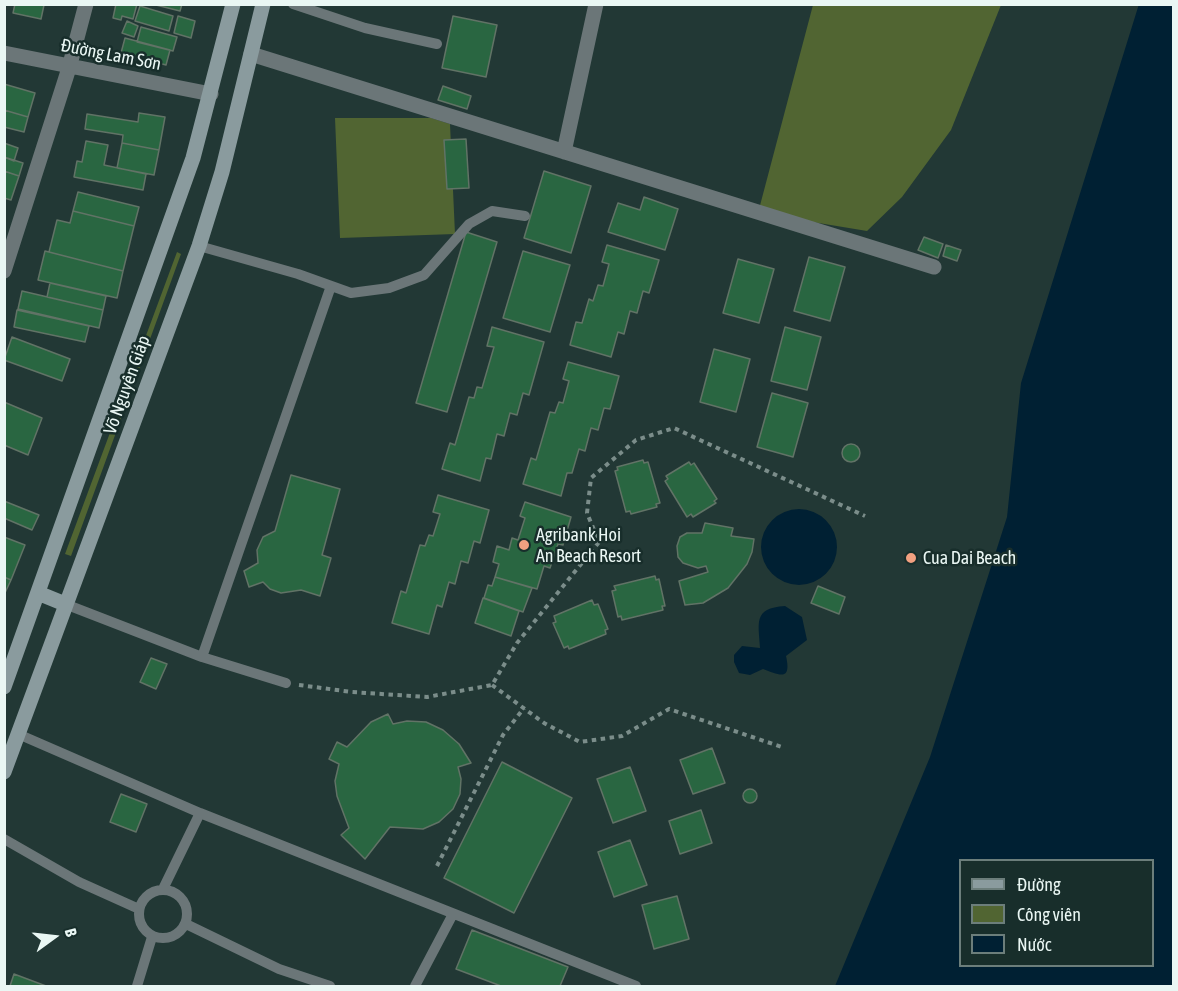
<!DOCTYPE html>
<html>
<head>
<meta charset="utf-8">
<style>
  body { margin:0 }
  #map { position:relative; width:1178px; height:991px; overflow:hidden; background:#223835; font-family:"Asap Condensed",sans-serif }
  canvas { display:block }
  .frame { position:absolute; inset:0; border:6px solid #eaf7f4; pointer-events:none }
  .legend { position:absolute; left:959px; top:859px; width:195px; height:108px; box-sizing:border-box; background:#182e2b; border:2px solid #6c7e7b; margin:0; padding:8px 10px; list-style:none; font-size:18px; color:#eaf7f4 }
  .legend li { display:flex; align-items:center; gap:12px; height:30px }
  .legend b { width:30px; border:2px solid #6c7e7b }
  .north { position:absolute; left:24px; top:907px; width:60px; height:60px; -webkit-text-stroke:4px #182e2b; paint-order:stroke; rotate:75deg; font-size:16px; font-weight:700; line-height:24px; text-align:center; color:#eaf7f4 }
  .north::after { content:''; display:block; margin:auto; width:21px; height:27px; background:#eaf7f4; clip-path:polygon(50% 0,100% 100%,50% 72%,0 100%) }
</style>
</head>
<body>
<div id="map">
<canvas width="1178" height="991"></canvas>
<div class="frame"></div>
<ul class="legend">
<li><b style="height:8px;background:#8a9b9e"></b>Đường</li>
<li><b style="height:16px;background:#516532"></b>Công viên</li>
<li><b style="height:16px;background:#002033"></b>Nước</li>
</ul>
<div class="north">B</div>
</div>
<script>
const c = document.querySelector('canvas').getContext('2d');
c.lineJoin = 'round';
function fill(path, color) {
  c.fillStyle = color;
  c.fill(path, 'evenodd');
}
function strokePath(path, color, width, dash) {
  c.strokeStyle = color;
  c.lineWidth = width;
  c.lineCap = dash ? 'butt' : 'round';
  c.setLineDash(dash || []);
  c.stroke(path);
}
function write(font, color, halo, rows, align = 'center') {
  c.font = font + ' "Asap Condensed",sans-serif';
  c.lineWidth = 5;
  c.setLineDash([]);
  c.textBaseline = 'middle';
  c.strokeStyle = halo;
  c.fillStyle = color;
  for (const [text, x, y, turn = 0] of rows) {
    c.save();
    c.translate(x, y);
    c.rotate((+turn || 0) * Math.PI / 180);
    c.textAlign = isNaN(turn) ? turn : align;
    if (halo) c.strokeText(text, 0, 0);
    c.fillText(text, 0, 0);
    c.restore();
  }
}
fill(new Path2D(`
  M813 5H1001L951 130 902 197 867 231 758 213Z
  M335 118H431L450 124 455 234 340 238Z
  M177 252 181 254 71 556 65 554Z`), '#516532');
fill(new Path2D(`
  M1139 4 1174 5 1173 986H835L930 757 1007 517 1021 383ZM960 860H1152V966H960Z
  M761 547a38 38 0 1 1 76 0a38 38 0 1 1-76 0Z
  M785 606 802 617 807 640 786 656C792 682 779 675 763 669L750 675 739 673 734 662V655L742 646 760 648C759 624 752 608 785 606Z`), '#002033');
const building = new Path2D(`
  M15 4 44 5 41 19 13 13Z
  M116 4H137L133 19 122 16 121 20 113 18Z
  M152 4H182L180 11Z
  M140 6 173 16 169 31 135 21Z
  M178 16 195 21 191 38 174 33Z
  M453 16 497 25 486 77 442 68Z
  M127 21 138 26 134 37 122 33Z
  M141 27 177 37 173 51 137 42Z
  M125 38 170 50 166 65 121 53Z
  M4 84 35 93 28 117 4 110Z
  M443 86 471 96 467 109 438 100Z
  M4 110 28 117 24 132 4 127Z
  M139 113 165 117 159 150 122 143 123 135 85 129 87 114 138 122Z
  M466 139 469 188 447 189 444 140Z
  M86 141 108 145 104 165 146 174 143 190 74 177 77 161 82 162Z
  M4 143 18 148 14 161 4 157Z
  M122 143 159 150 154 175 117 168Z
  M4 157 23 163 19 176 4 171Z
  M4 171 19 176 11 200 4 198Z
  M544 171 591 186 571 253 524 238Z
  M78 192 139 207 134 226 73 211Z
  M644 197 678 209 665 250 608 232 618 203 640 210Z
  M73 211 134 226 123 271 49 252 57 220 70 223Z
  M466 232 497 242 447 412 416 403Z
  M924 237 943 244 938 258 918 250Z
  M607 245 659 260 649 293 643 291 637 313 630 311 624 334 618 332 611 357 570 345 576 322 582 323 589 299 593 301 598 285 603 286 609 264 602 262Z
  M946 245 961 250 957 261 943 256Z
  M45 251 123 271 117 298 38 280Z
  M523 251 570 265 550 332 503 318Z
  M809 257 845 267 830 321 794 311Z
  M738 259 774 269 759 323 723 313Z
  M50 283 106 296 103 310 47 297Z
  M22 291 103 310 99 328 18 309Z
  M17 310 89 326 85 342 14 327Z
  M492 327 544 342 529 395 523 393 517 415 510 413 504 436 497 434 491 459 486 458 480 481 442 469 450 443 455 445 469 397 474 398 477 387 482 388 494 347 487 346Z
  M785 327 821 337 807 390 771 381Z
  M12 337 70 359 62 381 4 360Z
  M714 349 750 359 736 412 700 402Z
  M568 362 619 376 610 409 604 408 598 430 591 428 585 451 579 449 572 473H567L561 496 523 484 531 458 536 460 550 412 555 413 559 402 563 403 569 381 563 379Z
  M772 393 808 403 793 457 757 447Z
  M4 402 42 418 28 455 4 445Z
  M842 453a9 9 0 1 1 18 0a9 9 0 1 1-18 0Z
  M643 460 644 463 648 462 660 503 656 504 657 507 631 514 630 511 626 512 615 471 618 470 617 467Z
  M689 462 691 465 694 463 717 499 714 501 716 503 693 517 691 514 687 517 665 481 668 479 666 476Z
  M291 475 340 489 322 555 331 558 320 596 301 590 281 593 270 589 263 582 249 587 244 571 258 563 257 550 263 537 275 531Z
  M438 495 489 510 480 543 474 541 468 563 461 561 455 584 449 582 442 607 437 605 429 634 392 623 401 591 406 593 420 545 425 546 429 535 433 536 440 514 433 512Z
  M4 501 39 515 32 530 4 518Z
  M525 502 571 517 563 545 558 544 550 568 544 566 537 589 495 577 499 564 493 562 497 546 509 550 512 538 518 540 525 518 520 516Z
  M705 523 733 528 731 536 754 539 752 552 747 564 728 588 703 603 685 605 679 581 708 572 706 566 698 568 683 563 678 557 677 546 680 537 687 533H702Z
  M4 537 25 545 11 580 4 577Z
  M655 576 656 580 659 579 665 606H662L663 610 622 620 621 616 618 617 612 591 616 590 614 586Z
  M4 577 11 580 4 595Z
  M495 577 532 588 523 612 484 598 488 585 492 586Z
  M818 586 845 597 839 614 811 603Z
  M483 598 519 611 511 636 475 623Z
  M592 600 594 605 598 604 608 629 605 630 606 634 569 649 568 646 564 648 553 623 556 622 554 616Z
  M151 658 167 664 156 689 140 682Z
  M388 714 393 724 407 721 426 722 443 730 459 744 471 763 458 767 461 779 460 794 453 809 439 822 423 829 390 827 365 859 341 835 349 828 337 796 335 781 339 764 329 759 337 742 347 747 371 722Z
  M712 748 725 783 693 794 680 760Z
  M502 762 572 798 514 913 444 878Z
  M630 767 646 811 613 823 597 779Z
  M743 796a7 7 0 1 1 14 0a7 7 0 1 1-14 0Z
  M121 794 147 804 136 832 110 822Z
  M701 810 712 843 680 854 669 821Z
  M630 840 647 885 614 897 598 852Z
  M677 896 689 939 654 949 642 905Z
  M472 930 568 967 560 986H501L456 969Z
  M14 974 46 986H10Z`);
fill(building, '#296641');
strokePath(building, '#617366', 1.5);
strokePath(new Path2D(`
  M299 685 352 692 427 697 492 685 517 643 599 542 587 513 591 478 636 440 674 428 865 516
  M492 685 544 723 580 742 622 736 669 709 782 747
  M437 866 503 735 524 708`), '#7b8d8a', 4, [4.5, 4.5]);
strokePath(new Path2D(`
  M293 4 365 28 437 44
  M199 246 298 274 351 293 389 288 424 275 469 224 492 211 525 216
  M65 604 202 657 331 286
  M202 657 286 683
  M18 734 200 813
  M4 839 79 882 139 909
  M163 889 200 813 636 986
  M139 914a24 24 0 1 1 48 0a24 24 0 1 1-48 0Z
  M186 924 279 969 330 986
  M137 986 152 937
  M415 986 453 914`), '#6b7678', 10);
strokePath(new Path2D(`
  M4 53 211 94
  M251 54 934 267
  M564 152 596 4
  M4 271 69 68 86 4`), '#6b7678', 15);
strokePath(new Path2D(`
  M38 593 65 604
  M4 687 193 158 233 4
  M4 772 199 246 222 172 263 4`), '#8a9b9e', 15);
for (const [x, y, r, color] of [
  [524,545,6,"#f2a080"],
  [911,558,6,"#f2a080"]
]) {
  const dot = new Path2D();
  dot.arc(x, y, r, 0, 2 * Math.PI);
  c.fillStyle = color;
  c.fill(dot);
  strokePath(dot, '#182e2b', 2);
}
write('18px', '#eaf7f4', '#182e2b', [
  ["Đường Lam Sơn",111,55,11],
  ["Võ Nguyên Giáp",127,385,-70]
]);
write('18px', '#eaf7f4', '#182e2b', [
  ["Agribank Hoi",536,535],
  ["An Beach Resort",536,556],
  ["Cua Dai Beach",923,558]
], 'left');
</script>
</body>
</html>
